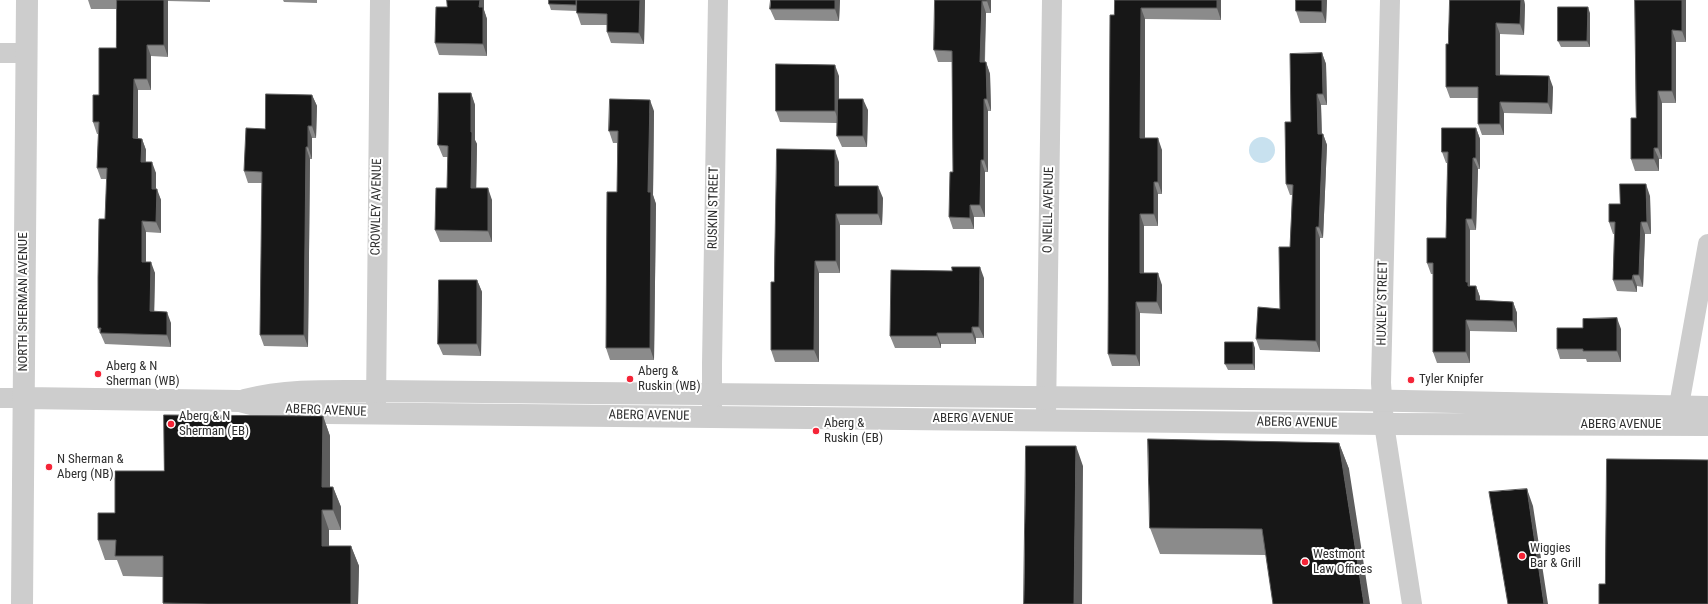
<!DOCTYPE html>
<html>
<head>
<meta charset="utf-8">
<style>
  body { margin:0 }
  canvas { display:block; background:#fff }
</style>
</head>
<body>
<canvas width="1708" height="604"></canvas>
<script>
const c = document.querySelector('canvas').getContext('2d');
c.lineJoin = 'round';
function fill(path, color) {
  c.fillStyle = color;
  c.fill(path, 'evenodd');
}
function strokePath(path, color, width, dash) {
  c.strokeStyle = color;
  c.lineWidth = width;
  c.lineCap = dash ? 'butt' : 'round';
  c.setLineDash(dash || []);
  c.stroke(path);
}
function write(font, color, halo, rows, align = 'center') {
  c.font = font + ' "Roboto Condensed",sans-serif';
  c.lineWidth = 4;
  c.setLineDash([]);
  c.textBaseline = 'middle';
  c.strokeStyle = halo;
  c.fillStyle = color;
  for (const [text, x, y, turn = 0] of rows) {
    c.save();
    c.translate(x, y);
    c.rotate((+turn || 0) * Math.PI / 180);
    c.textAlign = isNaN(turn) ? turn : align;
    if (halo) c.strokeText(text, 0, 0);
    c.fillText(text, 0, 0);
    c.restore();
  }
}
fill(new Path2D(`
  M1249 150a13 13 0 1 1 26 0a13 13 0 1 1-26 0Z`), '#c8e1ef');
strokePath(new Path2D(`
  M1390 0 1381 383 1384 424 1412 604
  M0 53H26
  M0 398H24
  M376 407 380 0
  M712 411V364L718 0
  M1046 414 1052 0
  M1676 422 1708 244`), '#cdcdcd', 20);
strokePath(new Path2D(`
  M24 398 240 401 271 409 327 413 1384 424 1708 425
  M245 400C288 389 331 391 376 391L1353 400 1708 407
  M22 604 27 0`), '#cdcdcd', 22);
fill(new Path2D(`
  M88 0H210V2L168 1V57L151 56V90H138V139H142L146 150V162L156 173V189L161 200V233L146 232V262L155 273 154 311 171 323V347L105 344 98 328 105 219 107 179H101L97 168 98 134H97L93 122 99 95 116 48 117 9H91Z
  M283 0H317V3L284 2Z
  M447 0H484V10L487 19V56L439 55 435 43 447 7Z
  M549 0H645L644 44 611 43 607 32V25H581L577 13V11L551 10 549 4Z
  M840 0 839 21 775 20 770 9Z
  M935 0H991V13H986L985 62H986L990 74 991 111H988V172H985V217H974V229H953L949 217 953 172 952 62H938L934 50Z
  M1115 0H1221V20L1145 19V138L1162 150V194H1158V226H1144V273L1162 285V314L1140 313V366H1112L1108 354Z
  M1296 0H1327L1326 23H1300L1296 11Z
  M1450 0H1524L1525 5 1524 35 1500 34V75L1553 87 1552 114 1504 113V135H1482L1478 124V98H1450L1446 87Z
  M1635 0H1686V42H1676V103H1662V159H1659V171H1635L1631 159 1636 118Z
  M1590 13V47H1561L1558 41Z
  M1322 53 1326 64 1327 105H1321L1322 134H1323L1327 145 1323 238H1320V352L1260 350 1256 339 1280 309 1290 247 1292 195H1290L1286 184 1291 122Z
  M839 76V99L868 110 867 147H842L837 136V123L780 122 776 111Z
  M471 93 475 105V140L477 144 476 188 492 200V242H440L435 230 447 188 448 157H443L438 145Z
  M312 95 317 106 316 138H312V159H310L308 347 264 346 260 335 262 183H248L244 171 265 129Z
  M654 111 653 195 656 204 654 360H610L606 348 617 192V143H613L609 131Z
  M1476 128 1480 139V169H1478L1476 230H1470V286H1476L1480 297V300L1513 302 1517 313V332L1470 331V363H1437L1433 352V274H1431L1427 263 1446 238 1447 163H1446L1442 152Z
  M839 162V186L883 198 882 225H840V273H819V362H775L771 350 774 282Z
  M1650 196 1651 234H1645L1643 287 1637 286V292L1617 291 1613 280 1614 234H1613L1609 222Z
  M984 278V338H976V344H941V348H895L890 336Z
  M477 280 482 292 481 356 443 355 438 344Z
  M1621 329V362H1587L1586 359H1560L1557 349Z
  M1255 348V370H1228L1225 364Z
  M323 416 330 436V487H333L341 507V530H329V546H351L359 566 358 604H163V577L123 576 117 560H105L98 540 115 513 164 471Z
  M1339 443 1349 469 1266 555 1160 554 1150 528Z`), '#8b8b8b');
fill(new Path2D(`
  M164 0H168V57L164 45Z
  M480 0H484V10L487 19V56L483 44 479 7Z
  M576 0H578V11L576 5Z
  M640 0H645L644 44 639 33Z
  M835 0H840L839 21 835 9Z
  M987 0H991V13L987 1Z
  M1217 0H1221V20L1217 8Z
  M1322 0H1327L1326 23 1322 12Z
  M1521 0H1524L1525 5 1524 35 1520 24Z
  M1682 0H1686V42L1682 31Z
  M982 1 986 13 984 74 980 62Z
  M1588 7 1590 13V47L1587 41Z
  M1141 8 1145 19V150L1140 138Z
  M1496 23 1500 34V86L1496 75Z
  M1672 30 1676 42V103L1672 91Z
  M147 45 151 56V90L147 79Z
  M1322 53 1326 64 1327 105 1323 94Z
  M986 62 990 74 991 111 987 99Z
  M835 65 839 76V123L835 111Z
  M1549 76 1553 87 1552 114 1548 103Z
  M134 79 138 90V150L133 138Z
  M1658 91 1662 103V159L1658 148Z
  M471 93 475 105V140L477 144 476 200 471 188Z
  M1317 94 1321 105 1322 145 1318 134Z
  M312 95 317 106 316 138 312 126Z
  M863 99 868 110 867 147 863 136Z
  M984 99 988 111V172L984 160Z
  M650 100 654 111 653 195 656 204 654 360 650 348 648 192Z
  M1500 102 1504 113V135L1500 124Z
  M308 126 312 138V159L308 147Z
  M1476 128 1480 139V169L1476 158Z
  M1323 134 1327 145 1323 238 1319 227Z
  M1158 138 1162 150V194L1158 182Z
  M142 139 146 150 145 173 141 162Z
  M306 147 310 159 308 347 304 335Z
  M1654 148 1659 159V171L1654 159Z
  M835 150 839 162V198L835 186Z
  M1473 158 1478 169 1476 230 1472 219Z
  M981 160 985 172V217L980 205Z
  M152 162 156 173V200L152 189Z
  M1154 182 1158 194V226L1154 214Z
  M1646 184 1650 196 1651 234 1647 222Z
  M878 186 883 198 882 225 878 214Z
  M488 188 492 200V242L488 231Z
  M157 189 161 200V233L156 222Z
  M970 205 974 217V229L970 218Z
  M836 214 840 225V273L836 261Z
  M1140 214 1144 226V285L1140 273Z
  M1466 219 1470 230V290L1466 282Z
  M142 221 146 232V273L142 262Z
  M1641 222 1645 234 1643 287 1639 275Z
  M1316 227 1320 238V352L1316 341Z
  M815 261 819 273V362L814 350Z
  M151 262 155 273 154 322 150 311Z
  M980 267 984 278V338L979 327Z
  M1158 273 1162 285V314L1157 302Z
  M1633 275 1637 286V292L1632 280Z
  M477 280 482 292 481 356 477 344Z
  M1476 286 1480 297V312L1476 300Z
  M1136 302 1140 313V366L1136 355Z
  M1513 302 1517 313V332L1513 321Z
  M167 312 171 323V347L167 335Z
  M1617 318 1621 329V362L1617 351Z
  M1466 320 1470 331V363L1466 352Z
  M972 327 976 338V344L972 333Z
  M937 333 941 344V348L937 336Z
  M1253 342 1255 348V370L1253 364Z
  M323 416 330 436V507L322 487Z
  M1339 443 1349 469 1370 604H1364Z
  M1076 446 1083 466 1082 604H1074Z
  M333 487 341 507V530L333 510Z
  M1527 489 1533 506 1548 604H1544Z
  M322 510 329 530V566L322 546Z
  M351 546 359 566 358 604H351Z`), '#5d5d5d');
const building = new Path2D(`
  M117 0H164V45H147V79H134L133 138 142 139 141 162H152V189H157L156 222 142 221V262H151L150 311 167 312V335L100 333 101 328H98V277L99 219H105L107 168H97L99 122H93V95H99V48H116Z
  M447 0H480L479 7H483V44L435 43 436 7H447Z
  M549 0H576V5L549 4Z
  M577 0H640L639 33 607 32V14L577 13Z
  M771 0H835V9H770Z
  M935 0H987V1H982L980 62H986L987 99H984V160H981L980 205H970V218L949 217 950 172H953L952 51 934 50Z
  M1115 0H1217V8H1141L1140 138H1158V182H1154V214H1140V273H1158L1157 302H1136V355L1108 354 1110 15H1114Z
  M1296 0H1322V12L1296 11Z
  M1450 0H1521L1520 24 1496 23V75L1549 76 1548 103 1500 102V124H1478V87H1446V44H1448Z
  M1635 0H1682V31L1672 30V91H1658V148H1654V159H1631V118H1636Z
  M1558 7H1588L1587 41H1558Z
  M1322 53 1323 94H1317L1318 134H1323L1319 227H1316V341L1256 339 1258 307 1280 309 1279 247H1290L1293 185 1286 184 1285 122H1291L1290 54Z
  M776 64 835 65V111H776Z
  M439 93H471V132H472L471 188H488V231L435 230 436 188H447L448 146 438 145Z
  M266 94 312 95V126H308V147H306L304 335H260L262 172 244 171 246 128 265 129Z
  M610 99 650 100 648 192H651L650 348H606L607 192H617L618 131H609Z
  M838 99H863V136H837Z
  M1442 128H1476V158H1473L1472 219H1466V282H1468V286H1476V300L1513 302V321L1466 320V352H1433V263H1427V238H1446L1448 152H1442Z
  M777 149 835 150V186H878V214H836V261H815L814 350H771V282H774Z
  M1620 184H1646L1647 222H1641L1639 275H1633L1632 280H1613L1615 222H1609V204H1620Z
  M952 267H980L979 327H972V333H937V336H890L891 270 952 271Z
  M439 280H477V344H438Z
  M1617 318V351H1583V349H1557V328H1583V319Z
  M1225 342H1253V364H1225Z
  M164 415 323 416 322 487H333V510H322V546H351V604H208L163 603V556H115L116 540H98V513H115V471H164Z
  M1148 439 1339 443 1364 604H1273L1262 529 1150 528Z
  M1026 446H1076L1074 604H1024Z
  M1607 459 1708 460V604H1599V584H1605Z
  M1527 489 1544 604H1508L1489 492Z`);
fill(building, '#171717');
strokePath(building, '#5d5d5d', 1);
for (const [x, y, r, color] of [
  [98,374,4,"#f52437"],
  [630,379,4,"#f52437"],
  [1411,380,4,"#f52437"],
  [171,424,4,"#f52437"],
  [816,431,4,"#f52437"],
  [49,467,4,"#f52437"],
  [1522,556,4,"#f52437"],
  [1305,562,4,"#f52437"]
]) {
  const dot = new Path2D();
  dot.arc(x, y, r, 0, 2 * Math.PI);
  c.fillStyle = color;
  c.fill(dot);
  strokePath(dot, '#fff', 1.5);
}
write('13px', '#303030', '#fff', [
  ["CROWLEY AVENUE",377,207,-89],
  ["RUSKIN STREET",714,208,-89],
  ["O NEILL AVENUE",1049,210,-89],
  ["NORTH SHERMAN AVENUE",24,302,-90],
  ["HUXLEY STREET",1383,303,-89],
  ["ABERG AVENUE",326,411,2],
  ["ABERG AVENUE",649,416,1],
  ["ABERG AVENUE",973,419],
  ["ABERG AVENUE",1297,423,1],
  ["ABERG AVENUE",1621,425]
]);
write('13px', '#303030', '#fff', [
  ["Aberg & N",106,367],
  ["Sherman (WB)",106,382],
  ["Aberg &",638,372],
  ["Ruskin (WB)",638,387],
  ["Tyler Knipfer",1419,380],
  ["Aberg & N",179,417],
  ["Sherman (EB)",179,432],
  ["Aberg &",824,424],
  ["Ruskin (EB)",824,439],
  ["N Sherman &",57,460],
  ["Aberg (NB)",57,475],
  ["Wiggies",1530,549],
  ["Bar & Grill",1530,564],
  ["Westmont",1313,555],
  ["Law Offices",1313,570]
], 'left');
</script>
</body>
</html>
